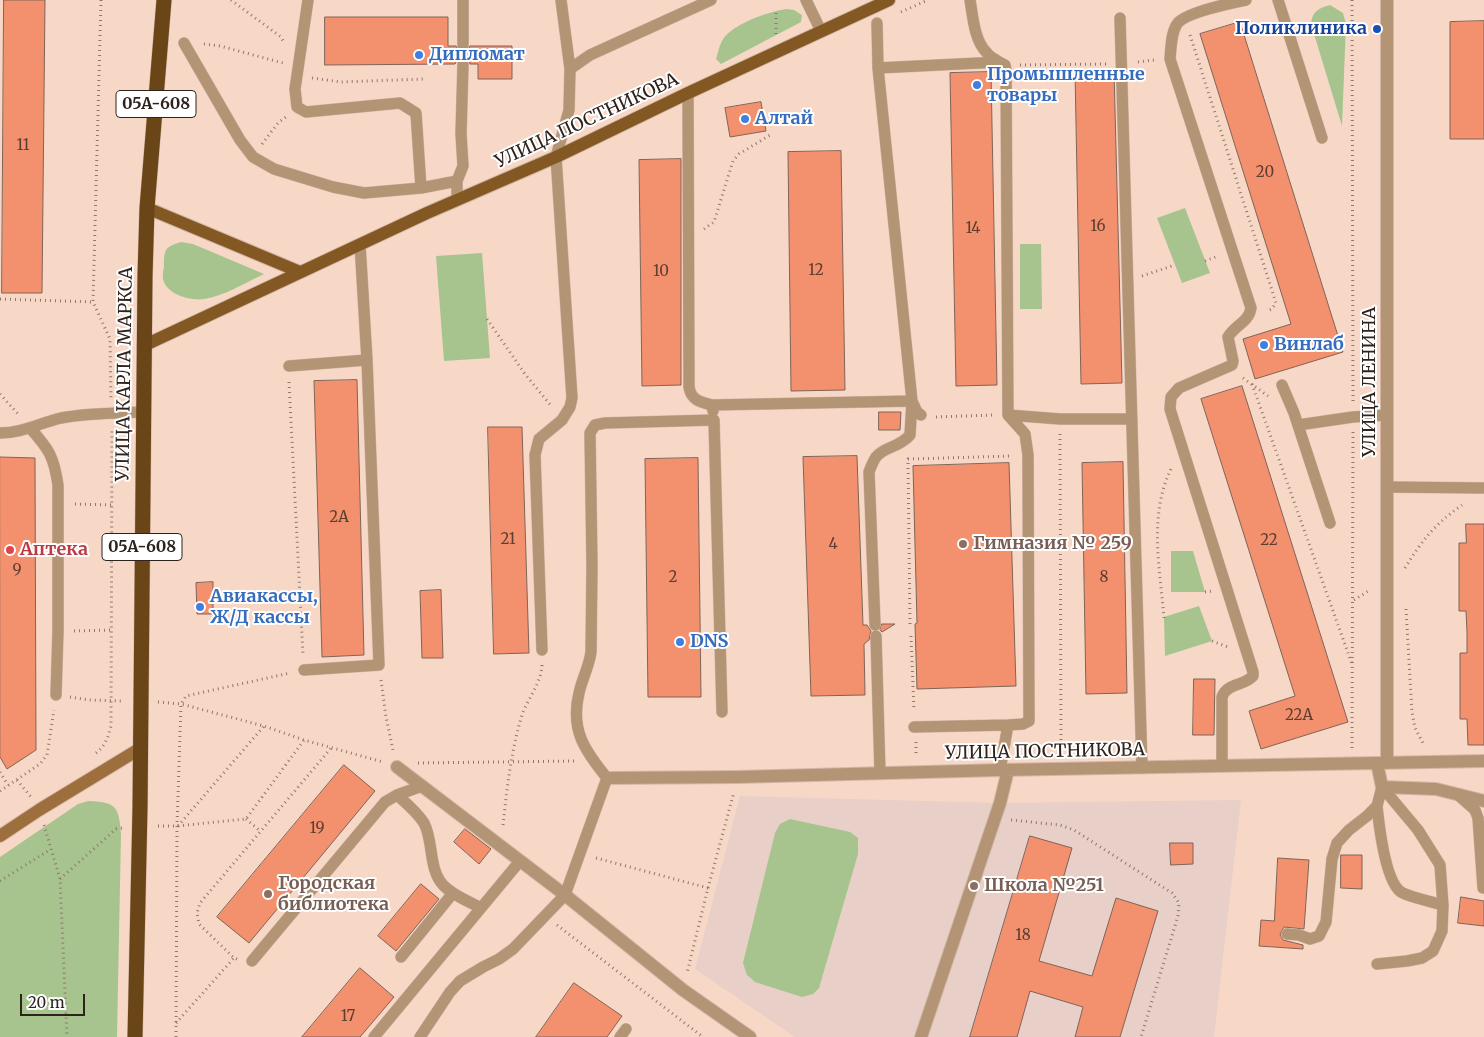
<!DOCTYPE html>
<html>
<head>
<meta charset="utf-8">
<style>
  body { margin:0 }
  #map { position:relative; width:1484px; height:1037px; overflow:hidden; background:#f7d8c7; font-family:Merriweather,serif }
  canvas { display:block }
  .scale { position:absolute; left:20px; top:994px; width:65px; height:22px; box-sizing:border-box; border:2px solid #2d221c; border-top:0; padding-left:6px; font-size:15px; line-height:18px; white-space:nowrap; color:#2d221c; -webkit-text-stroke:4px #fff; paint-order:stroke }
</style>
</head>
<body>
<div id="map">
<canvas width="1484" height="1037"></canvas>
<div class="scale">20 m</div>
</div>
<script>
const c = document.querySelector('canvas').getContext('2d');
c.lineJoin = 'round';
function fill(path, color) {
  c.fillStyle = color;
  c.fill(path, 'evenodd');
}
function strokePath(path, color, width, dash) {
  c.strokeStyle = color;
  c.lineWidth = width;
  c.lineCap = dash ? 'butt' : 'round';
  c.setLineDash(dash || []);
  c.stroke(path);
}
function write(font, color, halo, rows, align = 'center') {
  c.font = font + ' Merriweather,serif';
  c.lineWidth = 4;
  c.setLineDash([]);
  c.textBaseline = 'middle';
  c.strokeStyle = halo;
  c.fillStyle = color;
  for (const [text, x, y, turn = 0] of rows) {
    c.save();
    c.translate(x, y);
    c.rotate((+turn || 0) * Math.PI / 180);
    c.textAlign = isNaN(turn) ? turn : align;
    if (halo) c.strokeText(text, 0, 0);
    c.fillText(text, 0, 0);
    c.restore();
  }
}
fill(new Path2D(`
  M740 796 1000 803 1241 800 1214 1037H795L695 969Z`), '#e8cfc8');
fill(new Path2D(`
  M1330 5 1343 13 1346 24 1342 126 1311 24C1312 12 1318 8 1330 5Z
  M786 9 794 10 802 15 801 22 721 64 716 59C718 53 719 46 722 41 731 24 768 12 786 9Z
  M1185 208 1210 273 1182 283 1157 218Z
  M181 242 193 244 264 274C245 283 224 296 204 299 191 301 169 295 164 282 162 278 163 271 164 267 164 250 164 247 181 242Z
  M1020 244H1041L1042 309H1020Z
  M482 253 490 358 444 361 436 256Z
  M1171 551H1193L1205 592H1171Z
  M1199 606 1212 641 1165 656 1164 617Z
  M88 801C116 802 119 806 121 834L117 1037H0V857L78 804Z
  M790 819 850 832 858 838V854L819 988 813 994 802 997 755 982 747 975 743 963 775 833 780 824Z`), '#a7c48e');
const building = new Path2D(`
  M4 0H45L42 293H2Z
  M325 17H448V46H456L460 53 467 52 470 46H512V79H478V64H470L469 60 464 57 457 60 455 64 325 65Z
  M1484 21V139H1450V22Z
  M1240 22 1343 352 1255 379 1243 339 1291 324 1200 34Z
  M1114 70 1122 383 1081 384 1075 71Z
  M991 72 997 385 956 386 950 73Z
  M761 102 766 131 730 137 725 108Z
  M841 151 845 390 791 391 788 152Z
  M681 159V385L642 386 639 160Z
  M357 380 364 655 322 657 314 381Z
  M1242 386 1348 722 1261 749 1249 711 1295 696 1201 399Z
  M879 412H901L900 430H879Z
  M488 427H522L529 653 494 654Z
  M857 456 863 625H867L871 631 869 640 864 644 865 695 811 696 803 457Z
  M0 457 35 458 36 750 7 769 0 757Z
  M698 458 701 697H648L645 459Z
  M1123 462 1127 693 1086 694 1082 463Z
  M1009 463 1016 686 917 689 915 624 917 623 913 466Z
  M1466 524H1484V745H1468L1467 719H1460V653H1467V632L1466 611H1459V543H1466Z
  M213 582V614H197L196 583Z
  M441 590 443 658H422L420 591Z
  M882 624H895L882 632 880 630Z
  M1194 679H1215L1214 735H1193Z
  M344 765 375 791 249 943 217 917Z
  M465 829 491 849 479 864 454 842Z
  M1030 836 1072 848 1039 961 1092 976 1116 898 1158 911 1120 1037H1075L1083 1007 1030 991 1017 1037H970Z
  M1170 843H1193V864L1171 865Z
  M1341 855H1362V889L1341 888Z
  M1278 858 1309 860 1304 929 1284 927 1280 934 1283 940 1303 945V949L1259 946 1261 920 1274 921Z
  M421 884 439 899 396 951 378 936Z
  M1461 897 1484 901V926L1458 923Z
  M360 968 394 997 360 1037H302Z
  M574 983 622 1016 607 1037H536Z`);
fill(building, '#f3906d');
strokePath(building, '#806358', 1);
const lane = new Path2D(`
  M308 0 295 89 297 107 306 112 400 103 416 113 421 188
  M463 0V46
  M806 0 821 31
  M970 0C973 17 974 40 987 53 990 57 995 59 999 62
  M1278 0 1322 138
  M1120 18 1142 768
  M184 43 240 140 253 157 274 169 333 187 364 193 421 188 457 181
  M878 68 999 62 1005 65 1006 70 1008 415
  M570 69 590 55 711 0
  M688 93 689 387C691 400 700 402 712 405
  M457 200V181L463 166 461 134 463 64
  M289 366 367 360
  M1282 385 1294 413 1330 523
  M713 411 712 405 912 401 917 412 921 415
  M1298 425 1353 417 1387 415
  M30 428C49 449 54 457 58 485V631L56 695
  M0 433C22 433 40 423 61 418 87 413 116 413 143 412
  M1387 487 1484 488
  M875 625 869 472C871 467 873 461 876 457 885 446 899 448 910 435L912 401 878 68 877 23
  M876 636 880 773
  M542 650 535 455 539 439 562 420 570 407 572 398 556 157 569 110 570 69 561 0
  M304 670 379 665 367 360 360 244
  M914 727 1008 725 1023 724 1029 721 1028 455 1025 434 1008 415 1060 419H1132
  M1222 766V697C1227 683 1244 686 1253 676V672L1170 409 1171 397 1179 388 1232 365 1233 361 1228 337C1235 325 1249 322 1251 308L1170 59C1171 48 1171 33 1177 24 1184 13 1231 3 1246 0
  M1000 770 1008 725
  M1382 787 1418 830 1440 865 1443 905
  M397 795C406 803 417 812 424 823 434 842 428 870 444 886 454 896 468 901 481 908
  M1458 795 1475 810 1478 818 1483 888
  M1377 806C1379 825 1385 881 1401 892 1409 897 1433 902 1443 905L1442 931 1433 951 1422 958 1407 961 1377 964
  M1287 934 1299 935 1310 939 1319 936 1326 922 1332 859 1337 843 1349 830 1367 816 1377 806 1382 787
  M401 957 453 893
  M252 961 385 802 397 795 422 786
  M374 1037 520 861
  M420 1037 450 992 460 981 483 967 499 959 513 949 565 895 607 778C585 751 570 730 579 693 582 679 589 667 591 652L592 565 590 433 595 425 605 423 714 420 722 712
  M620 1037 626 1029`);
const street = new Path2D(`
  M1377 763 1382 787 1436 789 1484 801
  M1387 763V0
  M397 767 565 895 683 990 750 1037
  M607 778 738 777 1000 770 1484 761
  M921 1037 1000 803 1008 770`);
const secondary = new Path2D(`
  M0 836 39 810 141 748`);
const primary = new Path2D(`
  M147 208 300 272
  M143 346 427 213 556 157 688 93 889 0`);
const highway = new Path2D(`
  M135 1037 140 808 145 276 147 208 164 0`);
strokePath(lane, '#d3b7a8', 12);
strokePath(street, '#d3b7a8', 14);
strokePath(secondary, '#d3b7a8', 14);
strokePath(primary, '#d3b7a8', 14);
strokePath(highway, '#d3b7a8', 16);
strokePath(new Path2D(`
  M101 0 93 302 110 339 111 399
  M231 0 281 37 284 43
  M1352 0 1353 401
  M901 12 928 0
  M776 13V35
  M1190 35 1276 303 1272 309 1267 311
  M204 44 220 46 283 63
  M1138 62 1154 60
  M1020 65 1107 64
  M312 78 341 82 425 79
  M262 144 278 123 286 117
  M704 229 714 222 733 161 739 154 770 135
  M1205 261 1218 256
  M1142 276 1175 265
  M0 299 93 302
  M487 319 525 374 552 407
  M1243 378 1268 396
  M289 382 303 655
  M1252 384 1352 664
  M0 394 18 414
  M936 417 993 415
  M1060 434 1061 752
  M75 504 112 505
  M1405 568C1423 539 1434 525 1462 505
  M1205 592 1212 591
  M1354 600 1370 590
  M1406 609 1412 712 1415 728 1424 745
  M1164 618C1160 568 1148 514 1172 467
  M910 624 908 459 1012 456
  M74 631 111 630
  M911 636 914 711
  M1212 641 1228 647
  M381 680 386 717 393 750
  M70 697 89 700 124 701
  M158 702 181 704 264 726 304 740 383 762
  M916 742V756
  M1352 748 1353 432
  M96 753C105 746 108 738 111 726L112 430
  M418 763 574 761
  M0 772 8 785
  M17 780 31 797
  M0 791 40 764 47 755 54 710
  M246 819 260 831
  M1011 820 1060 825 1074 830 1172 893 1179 903 1178 916 1141 1037
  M44 825 60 879 67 1037
  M503 825C507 788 511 751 522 715 528 698 541 684 542 665
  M158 826H177L246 819 304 740
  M178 826 264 726
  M596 858 708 888 687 973
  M60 879 116 829 122 828
  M0 881 51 849
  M708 888 734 792
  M557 925 703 1037
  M237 959 234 958 199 924 197 913 200 903 332 747
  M176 1023 234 958
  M176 1037 177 826 181 704 186 696 290 673`), '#8d786d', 3, [1, 4]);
strokePath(lane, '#b39474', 11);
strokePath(street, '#b39474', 12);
strokePath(secondary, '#9c6f3c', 12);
strokePath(primary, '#835823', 12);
strokePath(highway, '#6a4518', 15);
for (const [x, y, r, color] of [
  [1377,29,5,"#1a4fb4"],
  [419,55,5,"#3f7fe0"],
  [977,85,5,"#3f7fe0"],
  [745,119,5,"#3f7fe0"],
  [1264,345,5,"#3f7fe0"],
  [963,544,5,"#8d6e63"],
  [10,550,5,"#e0444e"],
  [200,607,5,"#3f7fe0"],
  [680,642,5,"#3f7fe0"],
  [974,886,5,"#8d6e63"],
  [268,894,5,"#8d6e63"]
]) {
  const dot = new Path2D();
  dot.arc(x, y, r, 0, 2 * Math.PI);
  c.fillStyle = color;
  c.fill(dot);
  strokePath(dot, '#fff', 2);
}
write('15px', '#5e3e30', null, [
  ["11",23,146],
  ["20",1265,173],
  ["16",1098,227],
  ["14",973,229],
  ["12",816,271],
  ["10",661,272],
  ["2А",339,518],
  ["21",508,540],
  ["22",1269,541],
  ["4",833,545],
  ["9",17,571],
  ["2",673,578],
  ["8",1104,578],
  ["22А",1299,716],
  ["19",317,829],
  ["18",1023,936],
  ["17",348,1017]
]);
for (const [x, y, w] of [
  [156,104,80],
  [142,547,80]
]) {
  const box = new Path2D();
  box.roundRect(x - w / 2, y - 13.5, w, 27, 4);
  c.fillStyle = '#fff';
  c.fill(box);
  strokePath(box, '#2d221c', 1);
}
write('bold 16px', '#2d221c', null, [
  ["05А-608",156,104],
  ["05А-608",142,547]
]);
write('bold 18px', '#164399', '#fff', [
  ["Поликлиника",1367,29]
], 'right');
write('bold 18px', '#366cbe', '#fff', [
  ["Дипломат",429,55],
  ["Промышленные",987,75],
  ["товары",987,96],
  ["Алтай",755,119],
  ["Винлаб",1274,345],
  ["Авиакассы,",210,597],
  ["Ж/Д кассы",210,618],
  ["DNS",690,642]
], 'left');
write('18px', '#2d221c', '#fff', [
  ["УЛИЦА ПОСТНИКОВА",587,121,-25],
  ["УЛИЦА КАРЛА МАРКСА",125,374,-89],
  ["УЛИЦА ЛЕНИНА",1370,382,-90],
  ["УЛИЦА ПОСТНИКОВА",1045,752,-1]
]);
write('bold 18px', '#785e54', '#fff', [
  ["Гимназия № 259",973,544],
  ["Городская",278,884],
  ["библиотека",278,905],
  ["Школа №251",984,886]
], 'left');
write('bold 18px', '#be3a42', '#fff', [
  ["Аптека",20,550]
], 'left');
</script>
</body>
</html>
